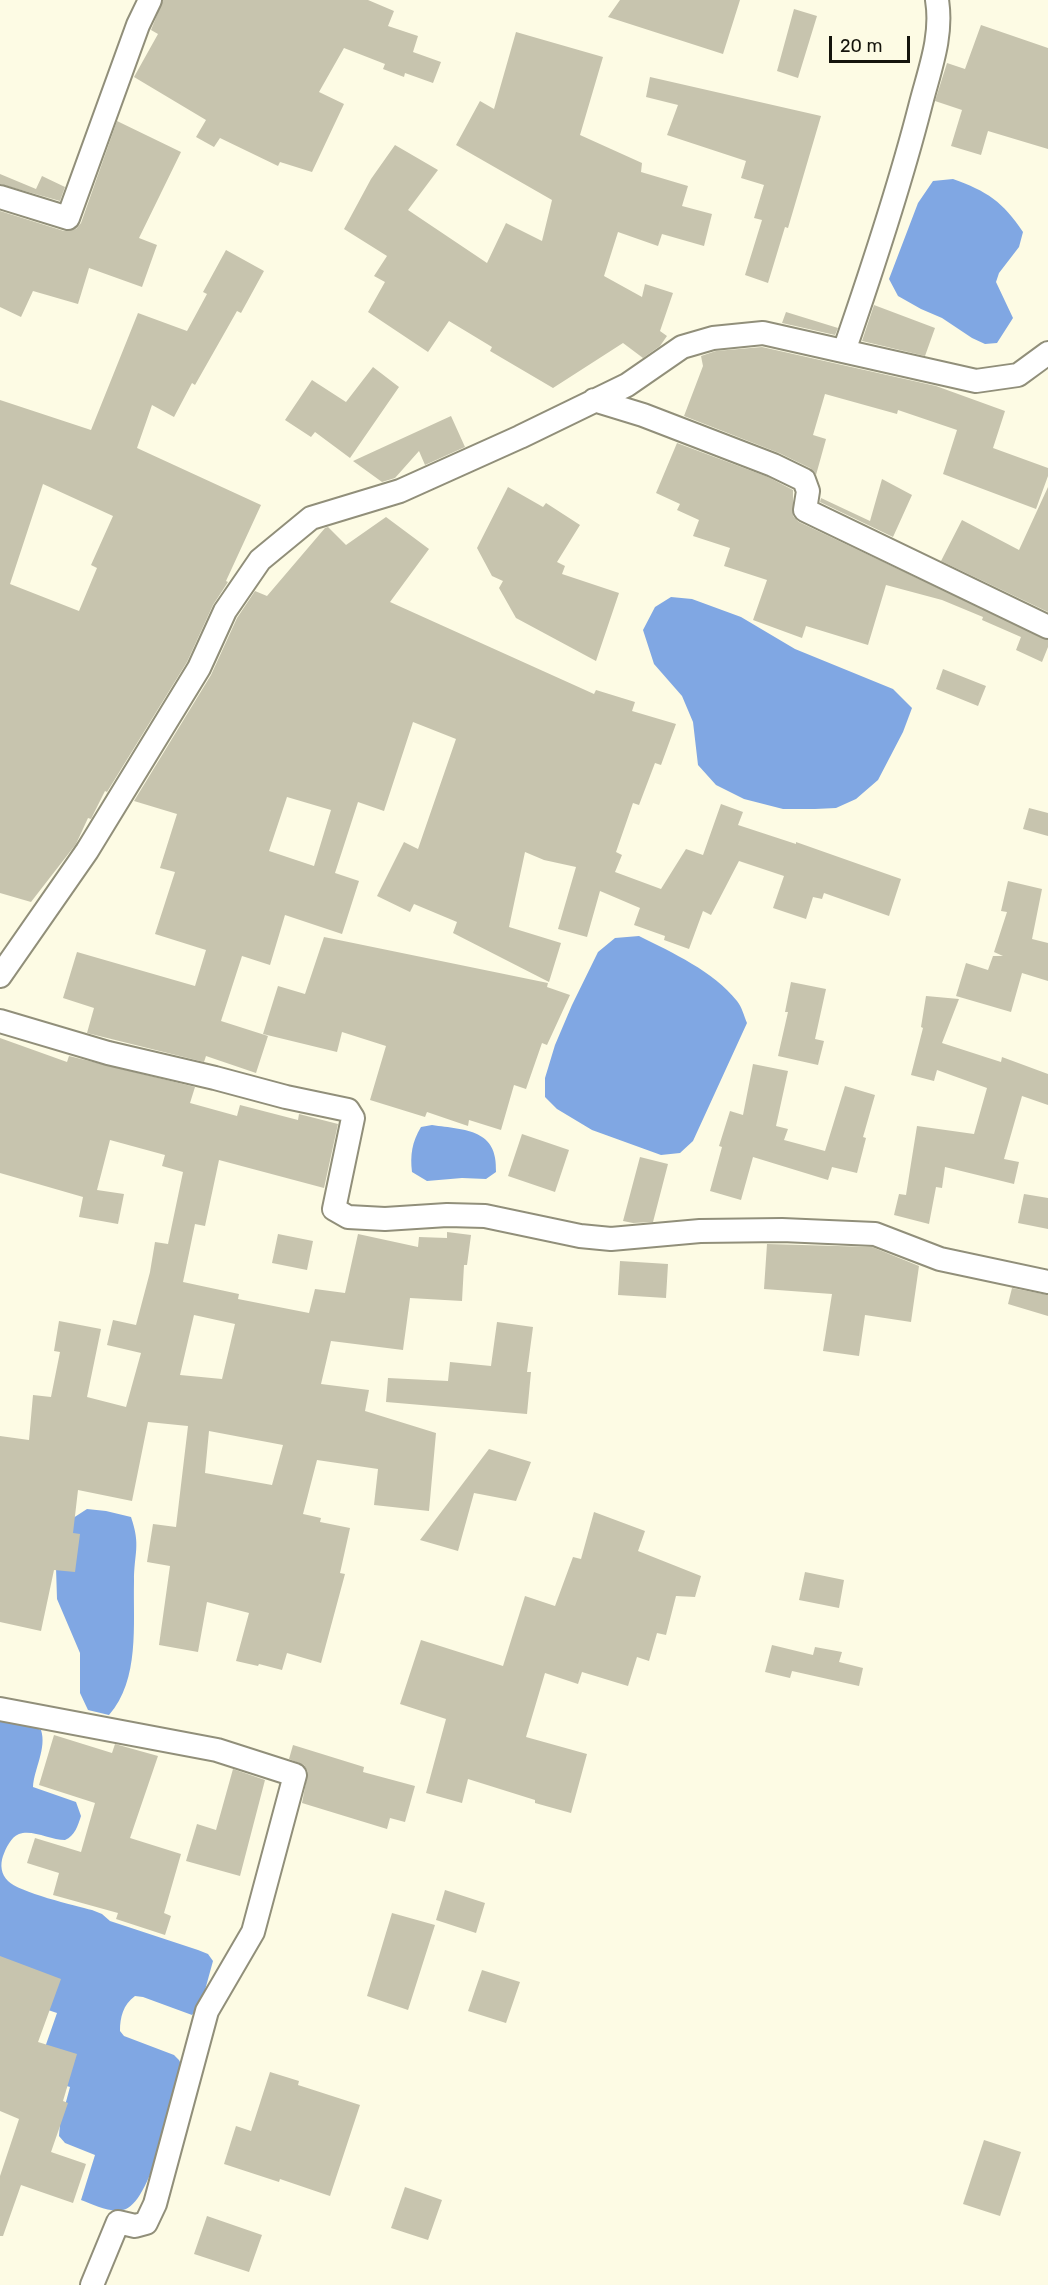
<!DOCTYPE html>
<html>
<head>
<meta charset="utf-8">
<style>
  body { margin:0 }
  #map { position:relative; width:1048px; height:2285px; overflow:hidden; background:#fdfbe4; font-family:Rubik,sans-serif }
  canvas { display:block }
  .scale { position:absolute; left:829px; top:36px; width:81px; height:27px; box-sizing:border-box; border:3px solid #15140c; border-top:0; padding-left:8px; font-size:18px; line-height:21px; white-space:nowrap; color:#15140c; -webkit-text-stroke:4px #fdfbe4; paint-order:stroke }
</style>
</head>
<body>
<div id="map">
<canvas width="1048" height="2285"></canvas>
<div class="scale">20 m</div>
</div>
<script>
const c = document.querySelector('canvas').getContext('2d');
c.lineJoin = 'round';
function fill(path, color) {
  c.fillStyle = color;
  c.fill(path, 'evenodd');
}
function strokePath(path, color, width, dash) {
  c.strokeStyle = color;
  c.lineWidth = width;
  c.lineCap = dash ? 'butt' : 'round';
  c.setLineDash(dash || []);
  c.stroke(path);
}
fill(new Path2D(`
  M953 179C987 191 1003 202 1023 232L1019 247 999 273 996 282 1013 318 997 343 985 344 972 338 942 318 921 309 898 296 889 279 918 203 933 181Z
  M671 597 692 599 741 617 795 649 893 689 912 708 903 732 878 780 856 799 836 808 815 809H783L744 799 716 785 698 765 693 722 682 696 654 664 643 630 655 607Z
  M639 936C673 953 713 971 737 1001 742 1007 744 1016 747 1023L693 1141 680 1153 661 1155 592 1130 557 1109 545 1097V1078L555 1045 572 1005 598 952 615 938Z
  M432 1125C466 1130 498 1129 496 1172L486 1179 462 1178 427 1181 412 1172C410 1155 412 1142 421 1127Z
  M87 1509 106 1511 131 1517C141 1546 134 1553 134 1581 133 1624 140 1680 109 1715L88 1710 80 1693V1653L57 1599 56 1567 67 1522Z
  M0 1715 41 1730C47 1748 34 1769 33 1787L76 1802 81 1816C78 1825 75 1836 65 1840 51 1840 32 1829 19 1834 11 1837 6 1848 3 1856 0 1865 1 1874 8 1881 18 1892 76 1906 92 1910L102 1914 110 1921 198 1950 208 1954 213 1961 202 2001 192 2015 143 1997 135 1996C123 2005 120 2017 120 2031L124 2036 174 2055 179 2060 183 2068C174 2096 152 2199 126 2209 112 2214 94 2205 81 2200L95 2155 65 2143 59 2136 60 2124 70 2087 35 2076 57 2013 0 1994Z`), '#80a7e3');
fill(new Path2D(`
  M163 0H368L394 11 388 26 418 36 413 52 441 62 433 83 405 73 404 77 383 69 385 64 344 48 319 92 344 104 312 172 280 162 278 166 220 138 214 147 196 137 206 120 134 77 158 34 151 30Z
  M620 0H740L723 54 608 17Z
  M794 9 817 16 798 78 777 71Z
  M981 25 1048 48V149L988 131 981 155 951 146 962 110 935 101 947 63 965 69Z
  M516 32 603 57 580 135 642 163 641 172 688 186 682 206 712 214 704 246 662 234 658 246 618 232 604 276 642 297 645 284 673 293 660 331 667 336 660 346 643 358 623 343 553 388 490 351 492 347 449 321 428 352 368 312 385 282 374 276 387 256 344 229 371 179 395 145 438 170 408 210 487 263 506 223 542 241 552 200 456 145 480 101 494 109Z
  M650 77 821 116 788 228 785 227 768 283 745 275 762 220 754 218 764 185 741 178 746 161 667 135 678 105 646 97Z
  M117 121 181 152 139 238 157 245 142 287 89 268 78 304 33 291 21 317 0 307V211L64 231 76 229 81 223Z
  M0 174 36 189 42 176 65 187 60 201 0 184Z
  M226 250 264 271 241 313 237 311 195 385 192 383 174 417 152 405 137 448 261 505 226 581 228 582 213 605 187 662 107 792 105 791 91 819 88 818 76 844 31 902 0 893V400L91 430 138 313 187 331 207 294 203 292ZM43 484 113 516 91 565 97 568 79 611 10 584Z
  M874 305 935 328 925 356 862 341Z
  M786 312 838 328 835 335 782 323Z
  M762 347 936 386 1005 411 993 448 1048 468V476L1036 509 943 474 957 430 898 410 897 414 825 394 813 435 826 439 816 475 810 468 779 453 684 416 703 366 701 356 716 351Z
  M373 367 399 387 350 458 315 432 311 437 285 420 312 380 346 402Z
  M451 416 465 447 425 465 419 451 395 478 382 482 353 461Z
  M677 443 768 477 793 490V516L799 522 1048 640V647L1042 662 1016 650 1021 637 982 620 983 617 942 600 886 585 868 645 806 626 802 638 753 620 767 580 724 566 730 548 693 536 699 520 677 510 680 504 656 493Z
  M882 479 912 495 893 537 820 502 821 498 870 521Z
  M508 487 543 507 546 503 580 525 557 562 565 566 562 574 619 593 596 661 516 618 499 588 503 581 492 576 477 548Z
  M1048 487V612L941 561 962 520 1019 550Z
  M386 517 429 549 390 602 594 694 596 690 635 702 632 711 676 724 661 765 655 763 639 805 633 803 616 852 622 855 615 872 661 889 686 849 703 855 721 804 743 812 738 825 796 844V842L901 879 889 916 824 893 822 899 813 897 806 919 773 908 784 876 739 861 711 915 703 911 689 949 664 940 665 936 634 925 640 908 600 891 587 937 558 929 576 867 544 860 525 852 509 927 561 943 549 982 453 933 457 922 414 904 410 912 377 896 404 842 418 849 456 739 413 722 384 811 358 802 335 873 359 881 342 934 285 915 270 965 242 956 221 1021 268 1036 256 1073 206 1056 204 1062 87 1033 94 1008 63 998 77 952 195 986 206 950 155 934 175 872 160 868 177 814 134 801 211 675 237 618 255 591 267 596 325 528 328 527 346 545ZM287 797 331 810 314 866 269 851Z
  M943 669 986 686 978 706 936 689Z
  M1029 808 1048 813V836L1023 829Z
  M1008 881 1042 889 1032 939 1048 943V981L1022 973 1011 1012 956 996 966 963 988 970 993 956H1003L994 952 1007 912 1001 911Z
  M324 937 548 983 547 987 570 995 547 1045 542 1043 526 1089 514 1085 501 1130 469 1120 468 1126 427 1112 425 1117 370 1100 386 1046 342 1032 337 1052 263 1034 278 986 305 994Z
  M791 982 826 989 815 1039 824 1041 818 1065 778 1056 788 1012H785Z
  M926 996 959 999 942 1043 1001 1062 1002 1057 1048 1074V1105L1022 1096 1004 1159 1019 1162 1014 1184 945 1167 942 1188 936 1187 929 1224 894 1215 899 1194 906 1195 917 1126 974 1134 987 1088 937 1070 934 1081 911 1075 923 1028 921 1027Z
  M0 1038 67 1062 69 1056 195 1087 190 1103 237 1116 240 1105 298 1120 299 1114 338 1124 324 1188 219 1160 205 1226 195 1224 183 1282 239 1294 238 1299 309 1313 315 1289 345 1293 358 1234 418 1247 419 1237 447 1238V1232L471 1235 467 1265H464L462 1301 410 1298 403 1350 331 1341 321 1384 369 1390 365 1411 436 1433 429 1511 374 1505 378 1469 317 1460 303 1514 321 1518 320 1522 350 1528 340 1573 345 1574 321 1663 287 1653 282 1670 259 1664 258 1666 236 1661 249 1613 207 1602 198 1652 159 1645 170 1566 147 1562 153 1524 176 1527 188 1426 148 1422 132 1501 78 1490 73 1533 80 1534 75 1572 54 1570 41 1631 0 1622V1436L29 1440 33 1395 51 1397 60 1352 54 1351 59 1321 101 1329 87 1397 126 1407 141 1353 107 1345 113 1320 136 1325 150 1272 155 1242 168 1244 183 1172 162 1166 165 1155 110 1140 97 1190 124 1194 118 1224 79 1217 83 1197 0 1173ZM194 1315 235 1324 222 1379 180 1375ZM209 1431 283 1445 272 1485 205 1473Z
  M753 1064 788 1071 776 1126 788 1129 784 1140 825 1151 845 1086 875 1095 863 1137 866 1138 857 1173 832 1167 828 1180 753 1157 741 1200 710 1191 722 1147 719 1146 730 1111 743 1115Z
  M522 1134 569 1150 555 1192 508 1176Z
  M640 1157 668 1164 653 1222 633 1223 623 1221Z
  M1024 1194 1048 1198V1229L1018 1223Z
  M278 1234 313 1241 307 1270 272 1263Z
  M767 1244 872 1247 919 1266 911 1322 865 1315 859 1356 823 1351 832 1294 764 1289Z
  M620 1261 668 1264 666 1298 618 1295Z
  M1012 1288 1048 1295V1316L1008 1304Z
  M497 1322 533 1327 527 1372H531L527 1414 386 1402 388 1378 448 1381 450 1362 491 1366Z
  M489 1449 531 1462 516 1501 474 1493 458 1551 420 1540Z
  M594 1512 645 1531 638 1551 701 1576 695 1597 676 1596 666 1635 657 1633 649 1661 637 1657 628 1686 582 1672 578 1684 545 1673 526 1737 587 1754 571 1813 535 1803V1800L468 1779 462 1803 426 1793 446 1719 400 1704 421 1640 503 1666 525 1596 555 1606 573 1557 581 1559Z
  M805 1572 844 1580 839 1608 799 1600Z
  M772 1645 813 1655 815 1647 842 1652 839 1662 863 1668 859 1686 792 1671 790 1678 765 1672Z
  M54 1735 112 1753 115 1744 158 1756 130 1838 181 1854 164 1913 171 1916 165 1935 116 1919 118 1913 53 1895 59 1873 27 1863 35 1838 81 1852 95 1803 39 1785Z
  M293 1745 364 1767 363 1772 415 1786 405 1822 390 1818 387 1829 302 1803 308 1772 304 1765 289 1759Z
  M233 1769 265 1780 240 1876 186 1861 197 1824 216 1830Z
  M445 1890 485 1903 476 1933 436 1920Z
  M392 1913 435 1925 408 2010 367 1996Z
  M0 1956 61 1979 38 2042 77 2054 63 2101 68 2103 51 2152 86 2164 73 2203 21 2185 3 2236H0V2176L19 2119 0 2111Z
  M482 1970 520 1982 506 2023 468 2011Z
  M270 2072 299 2081 298 2085 360 2105 330 2196 280 2179 279 2182 224 2164 236 2126 251 2131Z
  M984 2140 1021 2152 1000 2216 963 2204Z
  M405 2187 442 2200 428 2240 391 2228Z
  M207 2216 262 2235 249 2272 194 2254Z`), '#c7c4ae');
const minor = new Path2D(`
  M0 197 68 218 138 25 150 0
  M844 351C872 270 899 189 920 107 929 71 943 37 937 0
  M594 400 643 415 773 465 804 480 808 491 805 510 1048 627
  M0 976 87 851 199 668 225 611 260 560 311 518 400 491 520 437 627 385 682 347 713 338 763 333 976 381 1018 375 1048 353
  M0 1021 108 1053 215 1078 286 1097 348 1110 353 1118 334 1209 348 1217 385 1219 447 1215 485 1216 580 1236 611 1239 700 1231 782 1230 875 1234 940 1259 1048 1282
  M0 1709 217 1750 295 1775 253 1932 207 2011 155 2204 146 2223 135 2226 118 2222 92 2285`);
strokePath(minor, '#918f7a', 26);
strokePath(minor, '#fff', 22);
</script>
</body>
</html>
